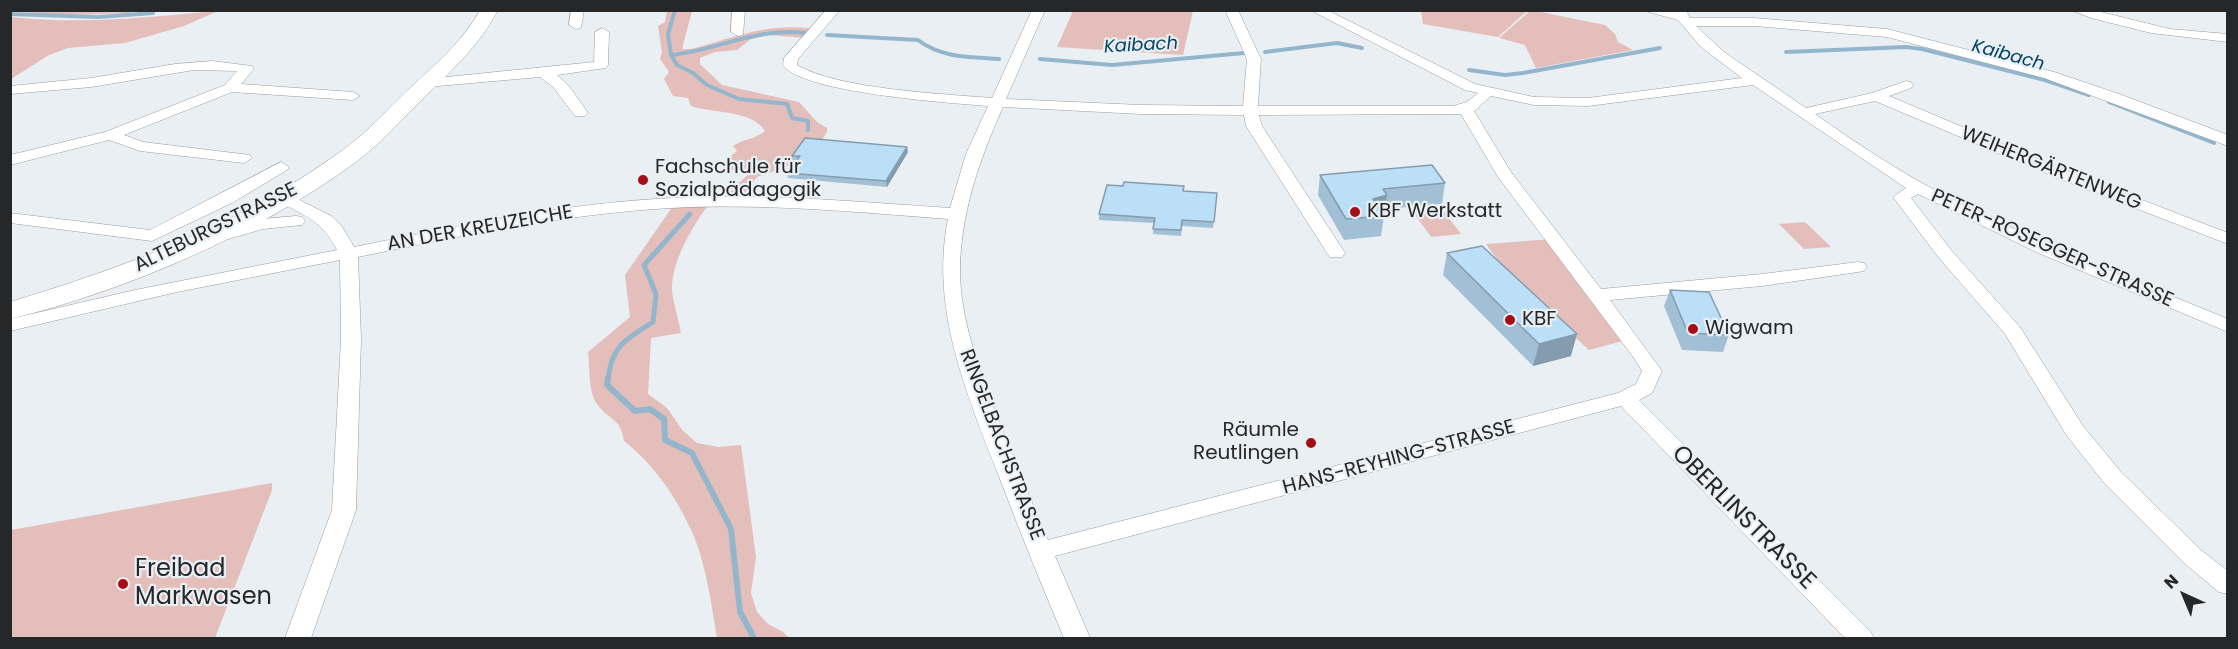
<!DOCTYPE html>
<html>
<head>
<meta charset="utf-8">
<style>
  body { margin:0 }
  #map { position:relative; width:2238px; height:649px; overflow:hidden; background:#e9eff3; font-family:Poppins,sans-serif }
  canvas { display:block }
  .frame { position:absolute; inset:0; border:12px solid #252729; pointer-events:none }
  .north { position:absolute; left:2154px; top:565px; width:60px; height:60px; -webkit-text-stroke:4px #e9eff3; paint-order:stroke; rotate:316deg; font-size:16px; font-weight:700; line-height:24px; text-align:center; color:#252729 }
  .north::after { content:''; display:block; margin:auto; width:21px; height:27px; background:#252729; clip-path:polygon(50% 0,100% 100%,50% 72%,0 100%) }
</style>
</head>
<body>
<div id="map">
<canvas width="2238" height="649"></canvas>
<div class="frame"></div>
<div class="north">N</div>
</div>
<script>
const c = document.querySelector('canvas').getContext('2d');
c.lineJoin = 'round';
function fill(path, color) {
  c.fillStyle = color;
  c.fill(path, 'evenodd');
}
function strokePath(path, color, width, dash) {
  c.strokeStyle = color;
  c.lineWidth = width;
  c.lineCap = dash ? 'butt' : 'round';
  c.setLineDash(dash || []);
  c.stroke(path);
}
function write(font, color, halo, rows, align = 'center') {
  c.font = font + ' Poppins,sans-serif';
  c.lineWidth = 4.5;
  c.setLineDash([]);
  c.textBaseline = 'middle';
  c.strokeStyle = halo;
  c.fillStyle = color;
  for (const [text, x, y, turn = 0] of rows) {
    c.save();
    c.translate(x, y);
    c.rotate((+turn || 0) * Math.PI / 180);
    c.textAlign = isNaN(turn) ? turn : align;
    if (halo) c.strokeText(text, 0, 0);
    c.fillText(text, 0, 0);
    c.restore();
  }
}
fill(new Path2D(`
  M1531 10 1605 25 1615 34 1618 42 1633 50 1536 68 1525 45 1499 38Z
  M125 11 132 13 58 15 14 11Z
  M218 11 184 26 125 43 68 48 49 55 11 79V17C80 25 149 17 218 11Z
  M667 11H692L682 49H691C737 37 767 22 816 29L806 38 768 35 751 39 737 50 715 52 700 58V64L722 85 799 102 817 122 827 128V132L811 158 757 177 739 201H724L735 186 749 174 724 168 721 164 737 151 733 146C743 139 756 139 765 131 753 110 710 113 691 106L688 98 673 96 664 79 669 72 660 59 662 52 658 26 665 22Z
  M1073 11V10L1193 11 1183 55 1057 47Z
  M1421 11V10L1527 11 1498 37 1423 24Z
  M708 205C692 228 673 258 672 287 672 300 679 320 681 333L651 338 648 394 667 408 683 431 697 443 718 447 741 445 756 557 751 593 757 612 768 624 783 632 789 638H717C712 607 705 558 691 530 676 496 653 464 624 441 620 416 610 422 597 404 588 391 590 367 588 352L630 317 625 275 673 206Z
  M1442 209 1461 234 1431 237 1413 212Z
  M1805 222 1831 247 1804 249 1779 224Z
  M1553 239 1630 339 1589 350 1513 281 1486 244Z
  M272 483V490L215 638H11V530Z`), '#e4beba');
strokePath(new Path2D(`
  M675 10 668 34 671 55 677 65 693 73 707 85 739 99 787 104 792 118 808 121V130
  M10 14 98 17 153 13
  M827 35 918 40C941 58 971 57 999 59
  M1265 52 1337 43 1362 48
  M1786 52 1906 47 1922 49 2045 80 2089 95
  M671 55C717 50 758 27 805 33
  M1040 59 1112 65 1244 53
  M1469 70 1505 75 1523 73 1660 48
  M2109 102 2214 143`), '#94b6cd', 4);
strokePath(new Path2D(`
  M608 380C611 346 626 339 653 322L656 294 644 265 690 214`), '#94b6cd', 5);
strokePath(new Path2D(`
  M608 378 607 385 635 411 650 409 664 419 665 440 692 453 731 529 740 612 754 638`), '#94b6cd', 6);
const street = new Path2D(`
  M571 10H584L581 28 576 29 569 25Z
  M732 10H745L743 35 738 36 731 32Z
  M826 10H840L798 59 797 65C837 89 943 94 992 98L1032 10H1045L1006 99 1141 105 1243 106 1247 59 1225 10H1238L1261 59 1258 106H1453L1467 102 1478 93 1465 90 1310 10H1327L1475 84 1534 97 1588 98 1742 78 1701 47 1678 20 1641 10H1686L1690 18H1754L1887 29 2054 72 2122 95 2228 135V146L2044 78 1887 37 1754 26H1696L1724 52 1806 108 1872 93 1906 81 1911 82 1913 85 1911 88 1889 96 2072 173 2228 233V244L2060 179 1875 101 1815 114C1855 142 1896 170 1939 192 2032 241 2131 279 2228 319V332L2036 252 1918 194 1911 198 1951 250 2020 327 2083 426 2121 472 2202 551 2228 571V594L2219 592 2184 563 2105 484 2067 436 2005 334 1939 258 1893 197 1906 188 1753 85 1588 106 1534 105 1491 96 1474 111 1511 172 1601 289 1762 274 1858 262 1864 263 1867 267 1864 271 1858 272 1762 286 1610 300 1662 371 1652 393 1639 400 1870 631 1874 638H1845L1621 406 1055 556 1090 638H1064C1041 584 1019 529 998 474 966 392 930 308 948 219 856 212 764 203 671 208 565 214 461 236 358 257L361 339 356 510 311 638H285L332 510 341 339 340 260 177 292 10 331V319L135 290 337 250C322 221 307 217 280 202L278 198 280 194 286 193 331 216 341 225 354 247C459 226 565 203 673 198 765 193 858 202 950 208L966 154 988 106C951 103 802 93 783 65L784 58ZM1003 107 1141 114 1244 115 1246 126 1327 253 1330 257H1342L1345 253 1262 126 1259 115 1461 114 1498 177 1634 358 1642 371 1636 384 1618 393 1048 540C1029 496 1010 451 993 405 977 363 961 319 960 273 960 214 979 161 1003 107Z
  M2071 10H2093L2170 29 2228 34V42L2151 33 2091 18Z
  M602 28 609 32 608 65 606 68 557 75 569 86 588 113 585 116H575L553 87 540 77 427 87 420 83 427 79 594 62 595 32Z
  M212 61 252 66 254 69 241 84 353 92 360 96 353 100 232 92 124 135 143 142 250 155 252 158 244 163 140 151 109 140 10 165V155L105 132 225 85 237 71 194 70 91 87 10 94V86L91 78 175 64Z
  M281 162 289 167 287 170 232 203 152 241 10 223V213L150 230Z
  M296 216 302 217 305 221 302 225 263 229 228 239 222 238 219 234 222 230 262 219Z`);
const secondary = new Path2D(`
  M480 10H498C480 45 452 70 425 97 402 119 381 143 356 162 258 234 128 290 10 319V302C126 267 241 224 340 152 366 134 387 110 410 88 436 64 463 41 480 10Z`);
strokePath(street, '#969ca0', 1);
strokePath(secondary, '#969ca0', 1);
fill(street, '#fff');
fill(secondary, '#fff');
fill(new Path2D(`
  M908 152 887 187 788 178 787 173 796 161H793L792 156Z
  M1320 175 1445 183 1442 204 1385 209 1381 236 1344 240 1318 195Z
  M1123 186H1184V191L1217 193 1213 228 1182 226 1181 236 1153 234 1154 223 1099 220V214Z
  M1447 253 1571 356 1533 366 1443 275Z
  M1670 290 1729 335 1723 352 1682 350 1664 306Z`), '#a2c0d5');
fill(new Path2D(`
  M907 147 908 152 887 187 886 181Z
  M1387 195 1384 216 1373 199Z
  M1577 334 1571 356 1533 366 1539 344Z`), '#849cae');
const building = new Path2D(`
  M805 138 907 147 886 181 787 173 800 156H792Z
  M1432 165 1445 183 1383 189 1387 195 1373 199 1384 216 1346 219 1320 175Z
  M1124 182 1184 186 1183 191 1217 193 1214 222 1182 220 1181 230 1153 229 1155 218 1099 214 1107 185 1123 186Z
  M1482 246 1577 334 1539 344 1447 253Z
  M1670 290 1709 292 1729 335 1688 333Z`);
fill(building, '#bcdff8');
strokePath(building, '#849cae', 1.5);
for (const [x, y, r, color] of [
  [643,180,6,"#a50d18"],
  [1355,212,6,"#a50d18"],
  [1510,320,6,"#a50d18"],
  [1693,329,6,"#a50d18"],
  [1311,443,6,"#a50d18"],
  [123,584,6,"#a50d18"]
]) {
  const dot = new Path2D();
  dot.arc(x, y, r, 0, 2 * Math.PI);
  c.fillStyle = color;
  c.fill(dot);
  strokePath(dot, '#e9eff3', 2);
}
write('italic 18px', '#034464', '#e9eff3', [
  ["Kaibach",1141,46,-3],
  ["Kaibach",2008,56,15]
]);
write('20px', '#252729', '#e9eff3', [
  ["Fachschule für",655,168],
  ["Sozialpädagogik",655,191],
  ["KBF Werkstatt",1367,212],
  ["KBF",1522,320],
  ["Wigwam",1705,329],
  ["Räumle",1299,431,"right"],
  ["Reutlingen",1299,454,"right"]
], 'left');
write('20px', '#252729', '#e9eff3', [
  ["WEIHERGÄRTENWEG",2051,169,22],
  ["ALTEBURGSTRASSE",216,228,-26],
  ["AN DER KREUZEICHE",480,229,-10],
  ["PETER-ROSEGGER-STRASSE",2052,249,24],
  ["RINGELBACHSTRASSE",1001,445,69],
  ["HANS-REYHING-STRASSE",1399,458,-15]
]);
write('24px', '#252729', '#e9eff3', [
  ["OBERLINSTRASSE",1743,518,45]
]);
write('24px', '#252729', '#e9eff3', [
  ["Freibad",135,570],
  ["Markwasen",135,598]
], 'left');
</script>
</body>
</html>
